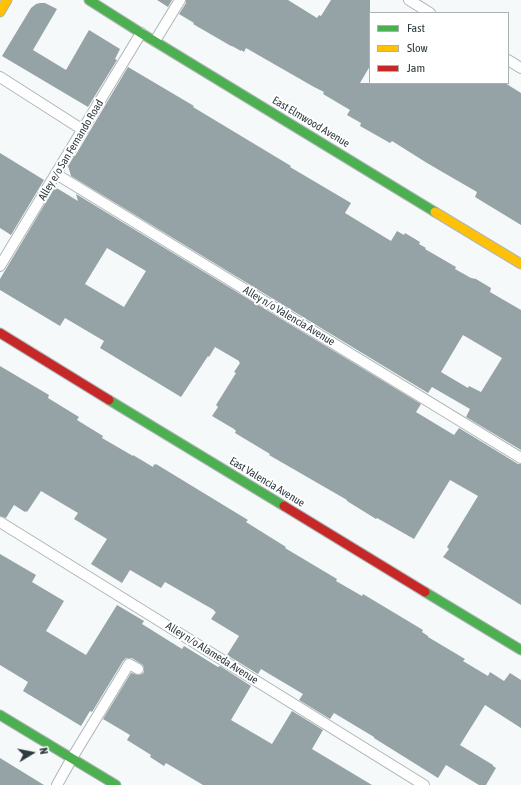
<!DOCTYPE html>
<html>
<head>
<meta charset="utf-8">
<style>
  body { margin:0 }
  #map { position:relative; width:521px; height:785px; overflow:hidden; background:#f5f9fa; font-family:"Asap Condensed",sans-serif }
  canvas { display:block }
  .legend { position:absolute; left:369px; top:12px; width:140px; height:72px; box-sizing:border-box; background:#fff; border:1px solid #abb0b2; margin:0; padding:5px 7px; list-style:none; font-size:12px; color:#2d3a3e }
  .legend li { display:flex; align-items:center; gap:8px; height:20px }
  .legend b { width:20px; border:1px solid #abb0b2 }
  .north { position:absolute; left:12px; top:733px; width:40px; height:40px; -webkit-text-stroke:3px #fff; paint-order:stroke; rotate:80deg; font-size:11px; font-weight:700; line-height:16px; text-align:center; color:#2d3a3e }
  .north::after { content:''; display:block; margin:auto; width:14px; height:18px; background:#2d3a3e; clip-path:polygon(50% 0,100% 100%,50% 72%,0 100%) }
</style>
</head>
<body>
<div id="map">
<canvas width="521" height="785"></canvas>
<ul class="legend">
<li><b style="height:5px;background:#4caf50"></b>Fast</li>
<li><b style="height:5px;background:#ffc107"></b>Slow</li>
<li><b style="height:5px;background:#c62828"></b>Jam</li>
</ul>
<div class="north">N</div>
</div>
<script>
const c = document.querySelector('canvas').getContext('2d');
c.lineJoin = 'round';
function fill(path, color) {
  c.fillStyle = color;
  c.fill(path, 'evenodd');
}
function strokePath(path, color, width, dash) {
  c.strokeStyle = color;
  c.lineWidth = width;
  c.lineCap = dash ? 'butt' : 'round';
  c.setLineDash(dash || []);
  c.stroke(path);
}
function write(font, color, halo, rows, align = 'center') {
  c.font = font + ' "Asap Condensed",sans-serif';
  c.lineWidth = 4;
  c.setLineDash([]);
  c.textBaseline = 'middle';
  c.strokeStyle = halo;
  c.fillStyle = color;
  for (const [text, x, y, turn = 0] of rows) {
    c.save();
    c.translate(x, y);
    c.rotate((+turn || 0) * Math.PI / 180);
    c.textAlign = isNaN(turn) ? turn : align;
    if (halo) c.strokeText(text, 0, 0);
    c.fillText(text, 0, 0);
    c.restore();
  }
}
fill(new Path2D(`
  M157 0H172L168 7Z
  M186 0H288L317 18 319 15 321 16 331 0H370V66L360 83H505L521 93V225L475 197 477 192 439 170 427 163 392 141 390 143 360 126 361 123 347 115 350 110 323 94 324 92 314 87 246 48 244 52 241 50V51L232 46H231L193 24 194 23 179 14 186 3Z
  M40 3H45L57 9 33 50 66 70 89 30 120 49 115 59 117 60 88 107 2 56 31 8 36 4Z
  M128 67 194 106 193 107 291 166 290 167 351 203 345 213 391 241 397 231 404 235 405 233 420 242 419 244 426 248 425 249 456 267 455 269 471 278 476 279 491 288 490 292 521 310V450L466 417 470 409 432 387 428 393 71 176 68 166 74 156H75ZM463 335 502 358 481 392 469 386 468 388 441 372Z
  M0 153 44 180 11 235 0 228Z
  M55 187 78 201 76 194 421 404 416 412 454 435 459 428 518 464H521V605L443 557 449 549 447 547 478 496 450 480 414 539 377 518 376 519 347 501V500L269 455 270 454 235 433 236 431 234 429 212 416 218 407 216 405 236 373 234 372 240 363 239 362V361L215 347 209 357 208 356 181 397 100 348 104 341 65 318 60 326 0 290V279ZM107 248 146 271 124 307 85 284Z
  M0 366 49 395 48 398 79 417 77 420 103 436 102 438 133 456V455L153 467 154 464 155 465 156 464 248 520 246 522 286 547 285 548 337 579 336 581 362 596 363 594 423 630 422 632 428 636V637L465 659 463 661 488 676 490 672 504 681 510 673 521 680V728L485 705 460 745 493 765V766L496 768 486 785H479L446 765 438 778 374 738V737L334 713 330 719 299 700 303 694 261 669 258 674 227 655 239 636 211 619 216 612 214 611V610L165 582 161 588 130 570 122 583 91 564 107 539 74 519 78 513 41 491 27 512 26 511 25 512 14 505 6 518 0 516Z
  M0 554 36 575 32 582 64 601 46 631 86 655 117 605 144 621 142 624 182 649 184 646 218 667 220 666 251 686 231 720 272 744 292 711 323 730 312 749 372 785H203L166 763 164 766 150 757 151 755 127 740 130 735 103 719 131 673 138 675 142 674 144 672V669L143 665 132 658H126L123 661 92 712 90 711 81 726 23 691 28 682 0 665Z
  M0 758 44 785H0Z`), '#95a3a7');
const lane = new Path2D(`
  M409 0 430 13
  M155 41 180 0
  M508 60 521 68
  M0 77 83 130
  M56 174 521 458
  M0 266 141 33
  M0 522 424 785
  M57 785 72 758 129 664 138 669`);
const fast = new Path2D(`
  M89 0 141 33 435 212
  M109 400 284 506
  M425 592 521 650
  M0 715 116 785`);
const slow = new Path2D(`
  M0 12 7 0
  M435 212 521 264`);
const jam = new Path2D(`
  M0 333 109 400
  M284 506 425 592`);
strokePath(lane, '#aeb5b7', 12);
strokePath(fast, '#aeb5b7', 11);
strokePath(slow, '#aeb5b7', 11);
strokePath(jam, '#aeb5b7', 11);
strokePath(lane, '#fefefe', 10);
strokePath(fast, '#4caf50', 9);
strokePath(slow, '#ffc107', 9);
strokePath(jam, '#c62828', 9);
write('11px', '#2d3a3e', '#fff', [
  ["East Elmwood Avenue",311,122,31],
  ["Alley e/o San Fernando Road",71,150,-59],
  ["Alley n/o Valencia Avenue",289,316,31],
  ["East Valencia Avenue",267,482,31],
  ["Alley n/o Alameda Avenue",212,653,32]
]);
</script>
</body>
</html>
